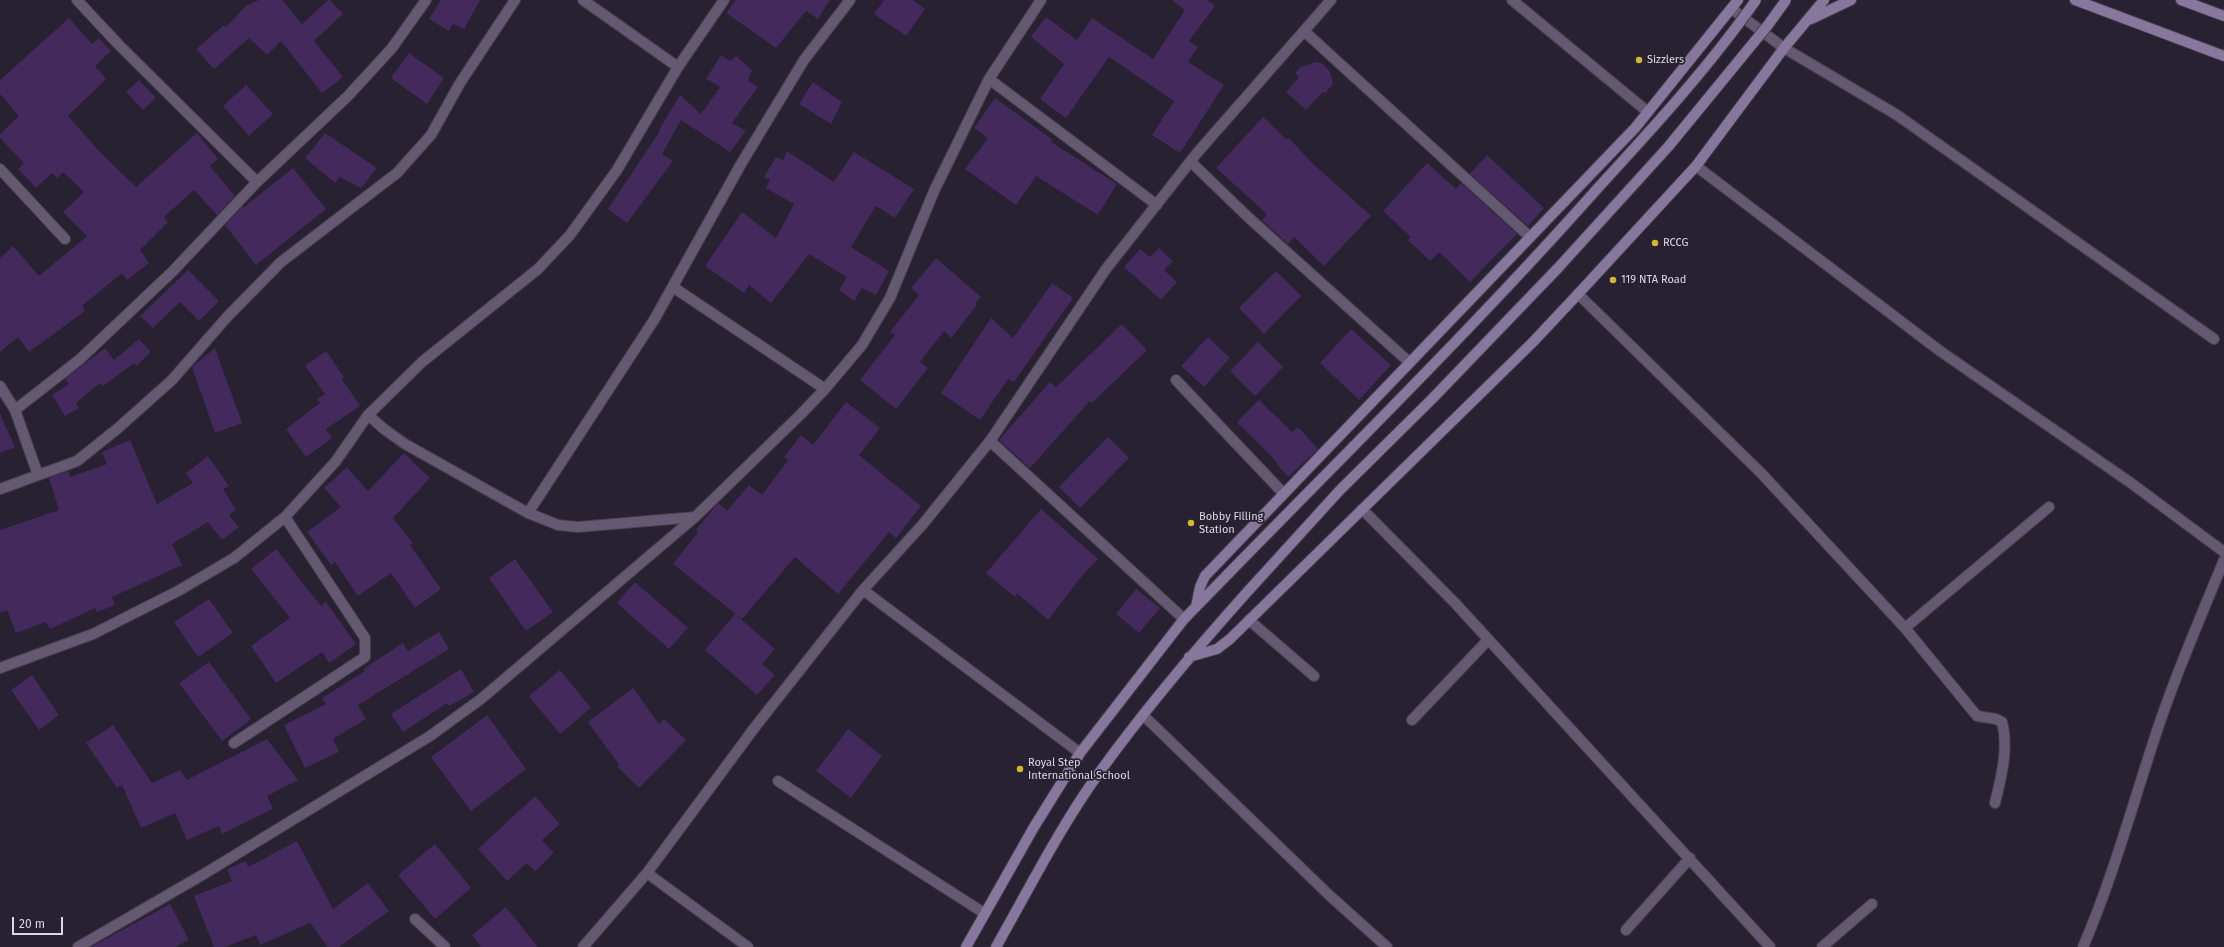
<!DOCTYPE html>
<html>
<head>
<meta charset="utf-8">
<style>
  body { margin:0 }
  #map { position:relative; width:2224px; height:947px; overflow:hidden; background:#282131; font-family:"Fira Sans",sans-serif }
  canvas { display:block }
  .scale { position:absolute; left:12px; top:917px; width:51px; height:18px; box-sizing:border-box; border:2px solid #dcd7e2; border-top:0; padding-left:5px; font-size:12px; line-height:14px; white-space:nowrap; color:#dcd7e2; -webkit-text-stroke:3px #282131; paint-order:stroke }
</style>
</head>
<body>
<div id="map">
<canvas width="2224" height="947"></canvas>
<div class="scale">20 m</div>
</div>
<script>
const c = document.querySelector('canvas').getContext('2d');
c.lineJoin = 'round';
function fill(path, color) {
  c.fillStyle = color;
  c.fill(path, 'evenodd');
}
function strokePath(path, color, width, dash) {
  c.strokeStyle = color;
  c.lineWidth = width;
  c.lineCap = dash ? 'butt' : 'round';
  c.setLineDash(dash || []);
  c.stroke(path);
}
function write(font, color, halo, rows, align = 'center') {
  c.font = font + ' "Fira Sans",sans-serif';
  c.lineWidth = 3.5;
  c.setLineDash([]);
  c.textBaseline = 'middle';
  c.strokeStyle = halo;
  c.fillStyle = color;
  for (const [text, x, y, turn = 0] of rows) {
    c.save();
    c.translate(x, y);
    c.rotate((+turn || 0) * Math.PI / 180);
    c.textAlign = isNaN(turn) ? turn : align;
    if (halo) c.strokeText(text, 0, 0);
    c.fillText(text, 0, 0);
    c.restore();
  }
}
fill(new Path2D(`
  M259 0H282L302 24 328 0H330L343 14 314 41 343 77 322 93 281 41 267 55 249 38 214 69 196 49 224 25 226 27 246 6Z
  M441 0H480L464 29 453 24 449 31 429 19Z
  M736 0H830L818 19 806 11 776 48 726 13Z
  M884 0H913L925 9 906 36 874 14Z
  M1172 0H1207L1215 6 1189 41 1198 47 1188 62 1224 85 1180 153 1152 135 1174 101 1109 57 1066 118 1040 99 1064 64 1031 37 1046 17 1077 40 1092 18 1153 59 1185 10Z
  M69 18 92 44 99 38 111 51 95 66 106 79 68 116 101 153 136 187 197 133 218 159 210 166 235 196 217 215 194 190 164 217 168 222 140 250 149 263 127 280 122 273 82 306 85 311 29 352 18 337 0 352V258L13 246 39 276 87 236 63 212 84 192 63 172 57 178 52 173 36 188 18 169 24 163 0 138V134L19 116 0 94V80Z
  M409 53 444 78 427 104 391 78Z
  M721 55 730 61 736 56 752 70 748 81 758 87 732 123 746 131 730 152 681 120 662 154 673 161 627 223 608 209 660 131 659 130 680 95 701 114 720 87 706 79Z
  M1317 62 1323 64 1330 72 1333 83 1326 93 1323 92 1306 110 1286 92 1299 77 1295 73 1300 67Z
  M139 80 156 98 143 110 126 92Z
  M813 82 842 102 831 124 799 104Z
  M246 85 273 114 249 136 223 106Z
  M995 98 1053 140 1051 142 1117 184 1098 215 1036 176 1016 205 965 169 988 138 974 128Z
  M1263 117 1287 140 1289 138 1311 162 1371 216 1324 266 1294 237 1288 244 1262 220 1267 214 1216 168Z
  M325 133 377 168 361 188 340 177 335 183 305 158Z
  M787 151 834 182 854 152 914 189 895 218 876 206 851 247 889 271 876 295 862 288 854 301 839 290 847 277 809 254 771 303 749 285 744 293 705 266 742 212 776 238 794 204 766 188 770 180 764 177 776 157 783 160Z
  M1487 155 1544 208 1528 226 1470 174Z
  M1427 163 1456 189 1461 183 1517 234 1470 282 1439 252 1430 261 1408 240 1411 237 1383 211Z
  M293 168 326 209 256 265 225 225 243 206 244 207Z
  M1159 248 1173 261 1164 270 1177 282 1161 300 1124 267 1140 249 1150 257Z
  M936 258 981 297 975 303 977 305 951 338 944 331 920 362 928 368 896 409 860 380 895 335 890 332 919 295 911 288Z
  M188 270 219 301 199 321 180 302 153 328 140 316Z
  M1276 271 1301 296 1264 334 1239 308Z
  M1052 283 1073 298 1014 382 1008 379 980 420 941 393 991 318 1013 338Z
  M1122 324 1147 350 1092 403 1090 401 1030 468 999 440 1050 382 1056 387Z
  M1351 329 1391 365 1359 400 1320 363Z
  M1208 337 1230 358 1204 387 1181 366Z
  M139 339 151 352 136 366 134 363 103 386 100 383 76 403 79 408 65 416 52 395 69 384 65 379 105 348 114 360Z
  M1258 342 1283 367 1255 396 1230 371Z
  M215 348 242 423 215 433 192 367Z
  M326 351 344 377 342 379 360 406 326 429 332 438 306 457 286 429 320 403 317 399 325 394 305 366Z
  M1259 400 1292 432 1298 427 1318 449 1288 477 1276 463 1277 462 1237 422Z
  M846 402 880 428 859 455 921 506 896 538 889 532 838 594 795 557 742 619 673 564 698 532 696 530 718 503 727 511 749 485 762 495 788 460 784 457 801 435 813 445Z
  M0 414 15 447 0 453Z
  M1108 437 1129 458 1080 508 1059 487Z
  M130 440 157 504 193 483 186 473 208 456 229 486 223 489 236 510 229 515 239 527 222 540 208 522 172 544 182 565 112 597 115 605 97 612 95 608 50 629 46 622 16 633 7 610 0 613V530L59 510 49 478 68 471 70 477 107 464 102 452Z
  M404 453 430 478 393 518 413 543 410 545 441 589 415 608 391 573 358 596 335 562 331 565 307 532 341 507 324 488 347 467 368 491Z
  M1041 509 1098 559 1082 576 1048 620 1017 593 1015 597 986 573Z
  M276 549 321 606 326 602 356 644 329 663 322 652 276 683 251 646 290 618 251 569Z
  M515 559 553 612 526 631 489 578Z
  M635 582 688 628 669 649 617 603Z
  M1136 589 1160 608 1139 633 1116 614Z
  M209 599 233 633 198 657 174 622Z
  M735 614 775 649 762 664 775 675 757 695 705 650Z
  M439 632 449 649 358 705 366 719 333 739 339 752 305 768 284 725 326 704 322 698 365 671 363 669 403 643 408 651Z
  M209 662 251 719 222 741 179 683Z
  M461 669 474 692 449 706 447 703 403 732 391 714Z
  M560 670 591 708 560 734 529 696Z
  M32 675 59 715 39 730 11 690Z
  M633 688 659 724 664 719 686 740 639 788 617 766 619 765 588 722Z
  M487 715 526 769 471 811 431 757Z
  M113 725 152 783 180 770 187 780 267 739 298 780 267 796 273 809 222 834 219 826 187 840 175 813 141 828 122 785 117 788 86 743Z
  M848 729 882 756 851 798 816 771Z
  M535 796 560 824 542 840 554 853 535 871 527 863 507 881 478 849Z
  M297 841 333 909 368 883 389 911 339 947H328L310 923 260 945 256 935 225 947H214L194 896 232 881 227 869 246 861 248 867Z
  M435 844 471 888 435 919 398 875Z
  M170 904 189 940 175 947H91Z
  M506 907 538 947H481L472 935Z`), '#43295c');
const lane = new Path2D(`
  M1412 720 1488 640
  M1822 947 1872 904`);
const street = new Path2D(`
  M77 0 119 45 257 182
  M583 0 678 67
  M1512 0 1648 112
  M1732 9 1784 48 1897 115 2214 339
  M1304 31 1530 237
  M989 79 1157 205
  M1191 162 1249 218 1409 362
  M1696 166 1940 351 2131 483 2224 552
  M0 169 65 239
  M673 287 825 389
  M1578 294 1761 473 1905 628 1977 716 1996 719 2002 722C2009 748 2001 778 1995 803
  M1176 380 1284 494
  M0 386 15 410 38 475
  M15 410 79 360 172 272 257 182 348 96 392 48 426 0
  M368 415 384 429 405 444 528 513 558 525 578 527 695 517
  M990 441 1184 619
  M0 489 77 461 117 429 172 380 227 317 281 262 397 173 431 135 460 83 515 0
  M1362 509 1455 603 1770 947
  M528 513 654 320 741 164 804 60 850 0
  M863 590 1080 753
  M1249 620 1314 676
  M1905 628 2049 507
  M0 668 93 634 178 591 234 558 285 517 336 461 368 415 422 362 538 269 570 235 617 170 678 67 724 0
  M1143 715 1329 895 1387 947
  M234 743 365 657V638L285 517
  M778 781 984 913
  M647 873 748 947
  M415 919 445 947
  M1626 930 1690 858
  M78 947 204 874 430 736 481 699 695 517 800 415 825 389 862 345 890 298 934 191 989 79 1041 0
  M583 947 647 873 755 727 863 590 923 524 990 441 1106 269 1197 153 1331 0
  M2083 947C2111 882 2130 814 2152 746 2172 683 2199 621 2224 560`);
const secondary = new Path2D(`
  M2075 0 2224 56
  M2181 0 2224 16
  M1811 19 1851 0
  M1196 607 1200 587 1205 576 1635 128 1738 0
  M1189 657 1217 649 1230 639 1533 342 1578 294 1696 166 1784 48 1824 0
  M966 947 1034 827 1080 753 1184 619 1228 574
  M996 947C1029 889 1060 827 1099 773 1145 709 1196 649 1249 590`);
strokePath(lane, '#453e4d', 12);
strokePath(street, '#453e4d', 12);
strokePath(secondary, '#453e4d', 12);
strokePath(lane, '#645971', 10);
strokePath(street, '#645971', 10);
strokePath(secondary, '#88779d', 10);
const secondaryBridge = new Path2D(`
  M1228 574C1352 447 1479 322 1597 189 1652 129 1709 67 1756 0
  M1249 590 1340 490 1432 399 1558 268 1668 147 1768 25 1786 0`);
strokePath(secondaryBridge, '#453e4d', 12, []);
strokePath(secondaryBridge, '#88779d', 10);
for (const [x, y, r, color] of [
  [1639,60,4,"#d4b635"],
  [1655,243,4,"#d4b635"],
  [1613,280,4,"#d4b635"],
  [1191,523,4,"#d4b635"],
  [1020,769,4,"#d4b635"]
]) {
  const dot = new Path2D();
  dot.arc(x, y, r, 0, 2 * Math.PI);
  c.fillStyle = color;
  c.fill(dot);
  strokePath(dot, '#282131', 1.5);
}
write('11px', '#dcd7e2', '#282131', [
  ["Sizzlers",1647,60],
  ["RCCG",1663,243],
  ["119 NTA Road",1621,280],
  ["Bobby Filling",1199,517],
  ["Station",1199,530],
  ["Royal Step",1028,763],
  ["International School",1028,776]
], 'left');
</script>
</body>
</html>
